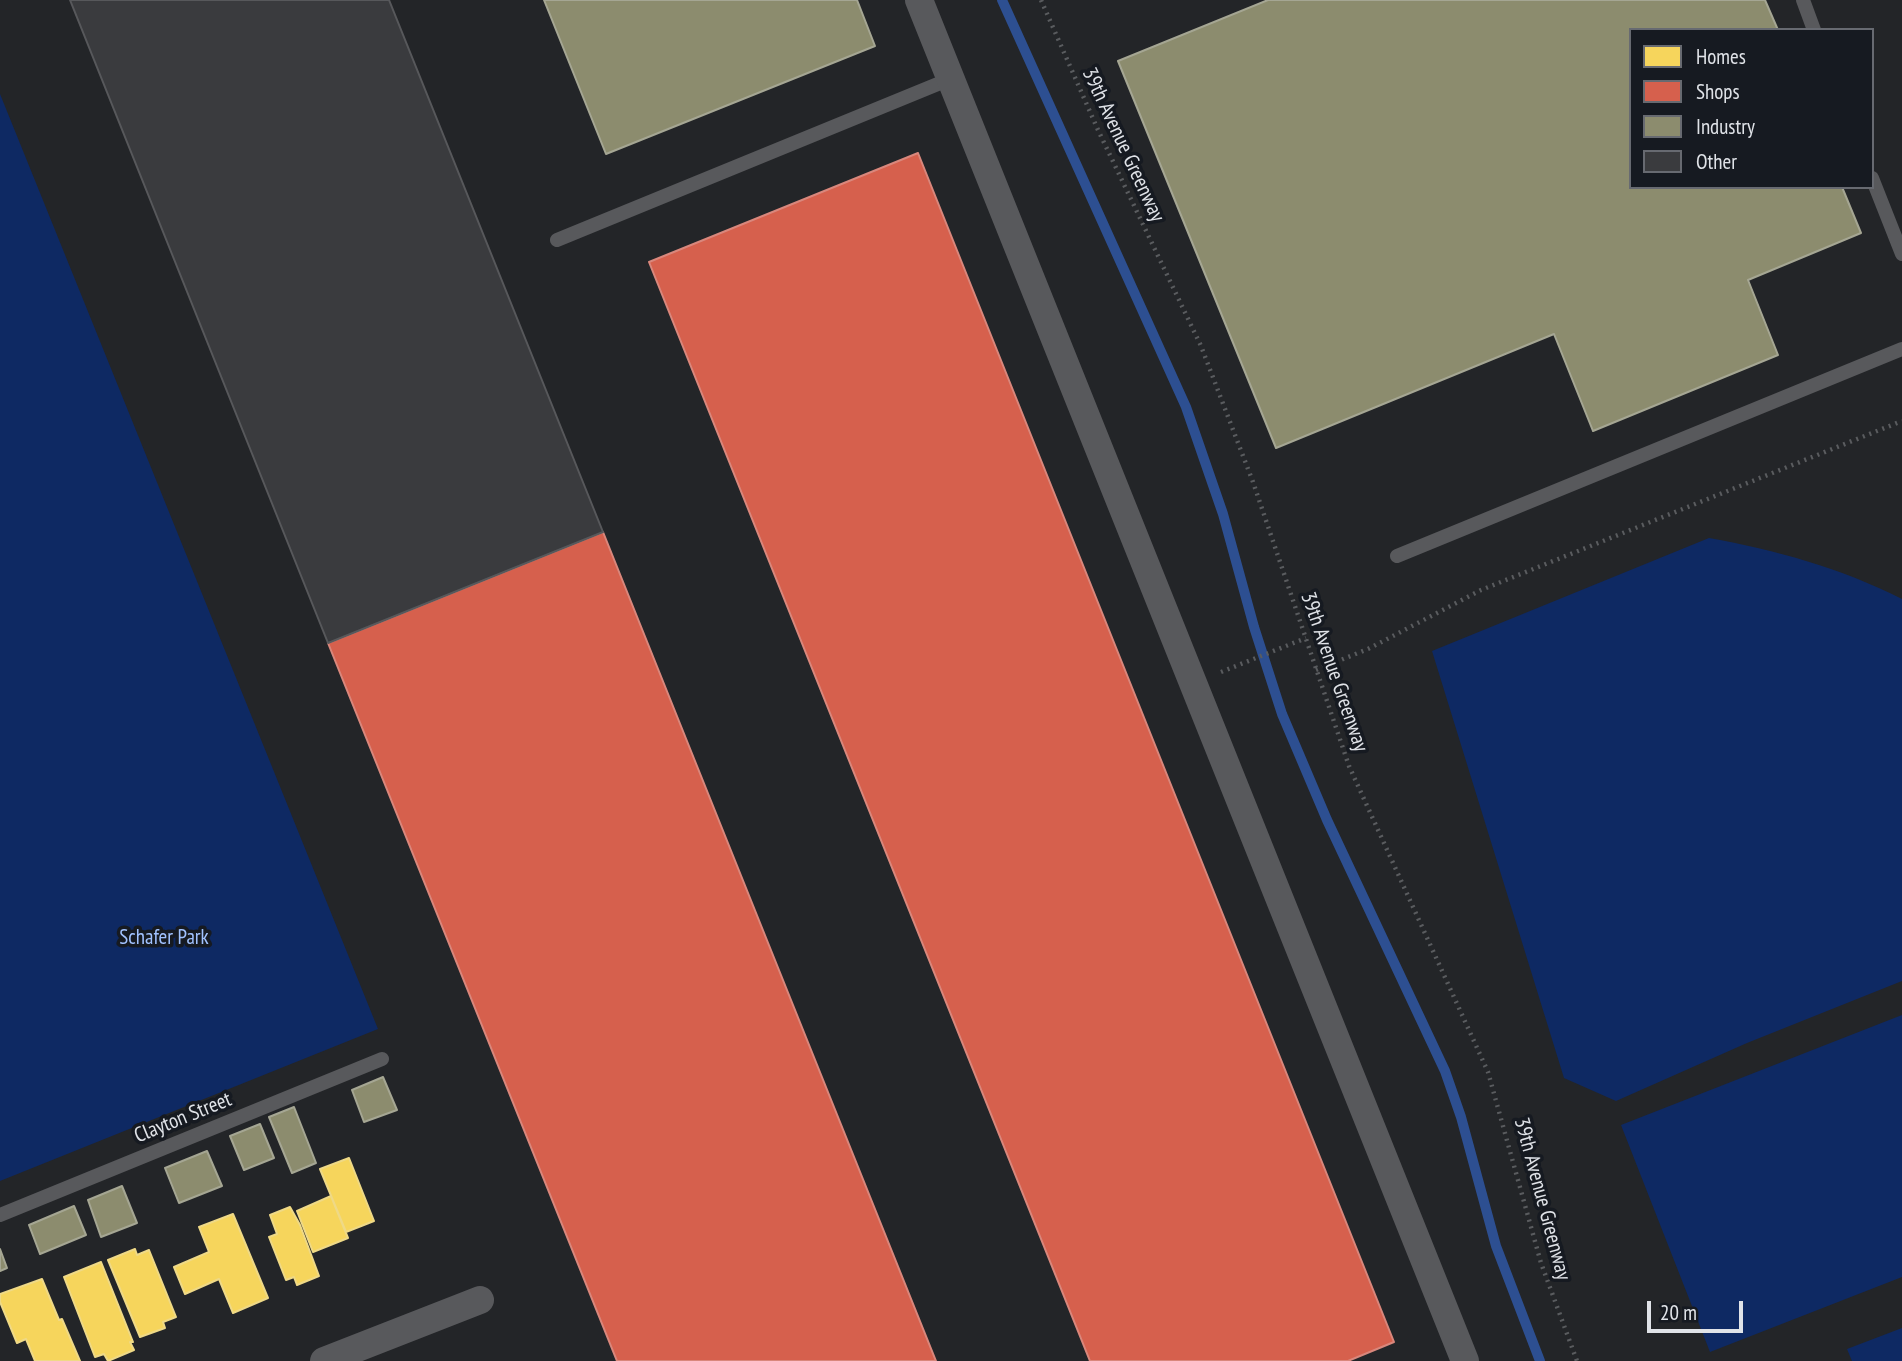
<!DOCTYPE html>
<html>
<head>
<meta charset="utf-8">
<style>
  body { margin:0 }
  #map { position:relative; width:1902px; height:1361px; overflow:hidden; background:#232528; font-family:"PT Sans Narrow",sans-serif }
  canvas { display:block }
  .legend { position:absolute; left:1629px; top:28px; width:245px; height:161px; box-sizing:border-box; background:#161a21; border:2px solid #676a71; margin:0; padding:9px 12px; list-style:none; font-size:21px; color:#e0e3e8 }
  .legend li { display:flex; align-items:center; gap:14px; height:35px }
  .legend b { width:35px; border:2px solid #676a71 }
  .scale { position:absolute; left:1647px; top:1301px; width:96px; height:32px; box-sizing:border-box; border:4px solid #e0e3e8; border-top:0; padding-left:9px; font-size:21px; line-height:24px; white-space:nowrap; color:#e0e3e8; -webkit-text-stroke:5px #161a21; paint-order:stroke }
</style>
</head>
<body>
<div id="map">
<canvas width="1902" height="1361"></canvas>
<ul class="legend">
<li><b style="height:19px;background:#f6d55c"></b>Homes</li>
<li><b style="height:19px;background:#d6604d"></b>Shops</li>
<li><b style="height:19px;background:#8c8c6e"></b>Industry</li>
<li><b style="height:19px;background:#3a3b3e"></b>Other</li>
</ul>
<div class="scale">20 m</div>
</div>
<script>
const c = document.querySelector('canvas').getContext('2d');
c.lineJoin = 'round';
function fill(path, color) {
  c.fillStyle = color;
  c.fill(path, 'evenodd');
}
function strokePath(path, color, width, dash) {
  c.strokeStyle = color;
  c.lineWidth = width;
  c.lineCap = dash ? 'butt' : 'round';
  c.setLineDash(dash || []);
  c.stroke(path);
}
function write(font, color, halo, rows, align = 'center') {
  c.font = font + ' "PT Sans Narrow",sans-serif';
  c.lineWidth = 7;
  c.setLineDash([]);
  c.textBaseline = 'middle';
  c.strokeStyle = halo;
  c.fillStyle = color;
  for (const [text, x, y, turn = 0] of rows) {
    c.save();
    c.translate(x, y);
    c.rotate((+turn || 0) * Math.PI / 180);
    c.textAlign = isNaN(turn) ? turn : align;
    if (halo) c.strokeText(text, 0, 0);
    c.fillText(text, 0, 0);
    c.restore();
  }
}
fill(new Path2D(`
  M0 94 378 1029 0 1181Z
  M1709 538C1776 550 1841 568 1902 599V981L1747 1043 1616 1101 1564 1078 1432 651Z
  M1902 1015V1277L1710 1352 1621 1125Z
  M1902 1328V1361H1852L1847 1349Z`), '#0e2963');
const homes = new Path2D(`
  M349 1158 374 1221 346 1232 320 1169Z
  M331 1196 348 1238 313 1252 297 1211Z
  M290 1207 300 1225 319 1276 297 1285 294 1277 286 1280 269 1237 277 1234 270 1215Z
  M233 1214 268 1298 233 1313 219 1279 185 1294 174 1267 209 1252 199 1227Z
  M135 1249 137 1255 149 1250 176 1317 163 1322 165 1328 140 1337 108 1260Z
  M101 1262 133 1342H130L134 1350 108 1361 104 1354 95 1357 64 1277Z
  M42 1279 59 1320 62 1319 80 1361H35L26 1339 17 1343 0 1302V1294Z`);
fill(homes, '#f6d55c');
strokePath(homes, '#efd986', 2);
const shops = new Path2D(`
  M918 153 1394 1342 1348 1361H1090L649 262Z
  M603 532 936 1361H617L328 643Z`);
fill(shops, '#d6604d');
strokePath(shops, '#d9877c', 2);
const industry = new Path2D(`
  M544 0H857L875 46 606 154Z
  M1268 0H1765L1778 30H1631V187H1842L1861 233 1748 280 1778 355 1593 431 1554 334 1276 448 1118 61Z
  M383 1077 397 1110 364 1122 352 1090Z
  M294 1107 316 1163 292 1173 269 1117Z
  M260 1124 274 1158 244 1170 230 1136Z
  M207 1151 222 1186 179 1203 165 1168Z
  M122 1186 137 1223 101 1237 88 1200Z
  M74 1206 86 1235 40 1254 29 1225Z
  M0 1249 7 1268 0 1271Z`);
fill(industry, '#8c8c6e');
strokePath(industry, '#a5a693', 2);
strokePath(new Path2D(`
  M1002 0 1186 407 1223 514 1254 627 1282 714 1327 820 1445 1071 1461 1117 1496 1246 1540 1361`), '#2d4f91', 10);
const building = new Path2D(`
  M70 0H389L603 532 328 643Z`);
fill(building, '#3a3b3e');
strokePath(building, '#57585b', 2);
strokePath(new Path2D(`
  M1041 0 1098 130 1201 346 1253 482 1349 766 1488 1072 1541 1263 1577 1361
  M1316 670 1368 649 1481 590 1902 421
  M1221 672 1306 638`), '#5a5c5f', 4.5, [2, 5]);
strokePath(new Path2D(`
  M1803 0 1814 30
  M1872 178 1902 254
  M557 240 950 79
  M1397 556 1902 349
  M0 1215 382 1059`), '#58595c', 14);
strokePath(new Path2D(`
  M919 0 1465 1361
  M324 1361 480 1300`), '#58595c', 28);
write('21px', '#e0e3e8', '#161a21', [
  ["39th Avenue Greenway",1123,145,65],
  ["39th Avenue Greenway",1334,672,71],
  ["Clayton Street",183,1118,-22],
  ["39th Avenue Greenway",1542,1199,75]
]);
write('21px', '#a1c2ff', '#161a21', [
  ["Schafer Park",164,938]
]);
</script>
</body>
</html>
